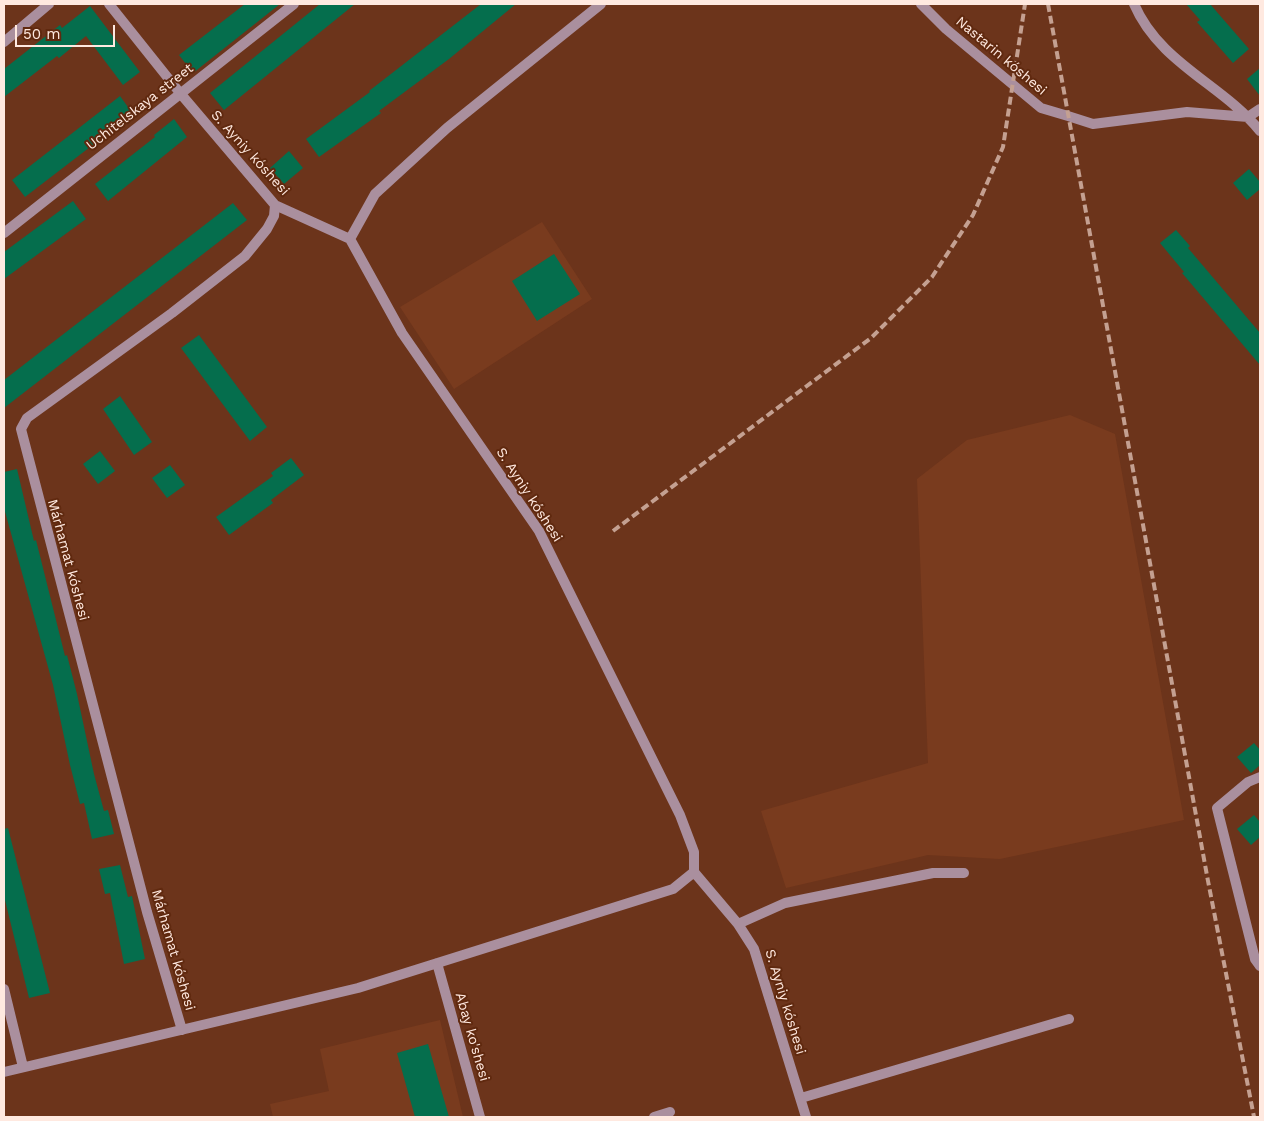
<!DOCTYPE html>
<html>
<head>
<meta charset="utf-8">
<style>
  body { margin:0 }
  #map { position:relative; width:1264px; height:1121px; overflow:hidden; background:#6c341b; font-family:"Work Sans",sans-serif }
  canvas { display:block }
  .frame { position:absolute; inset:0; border:5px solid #ffe9e0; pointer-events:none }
  .scale { position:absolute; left:15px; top:25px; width:100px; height:22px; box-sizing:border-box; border:2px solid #ffe9e0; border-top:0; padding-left:6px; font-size:15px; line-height:18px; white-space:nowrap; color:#ffe9e0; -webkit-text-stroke:4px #60290f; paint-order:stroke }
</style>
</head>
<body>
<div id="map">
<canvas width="1264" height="1121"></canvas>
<div class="frame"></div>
<div class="scale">50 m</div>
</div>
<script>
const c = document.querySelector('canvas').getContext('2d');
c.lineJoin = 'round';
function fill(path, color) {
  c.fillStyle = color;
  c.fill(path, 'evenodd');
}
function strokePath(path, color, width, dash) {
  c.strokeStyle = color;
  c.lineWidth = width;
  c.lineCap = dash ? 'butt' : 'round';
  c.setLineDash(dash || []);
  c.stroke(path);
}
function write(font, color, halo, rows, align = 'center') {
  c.font = font + ' "Work Sans",sans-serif';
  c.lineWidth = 4;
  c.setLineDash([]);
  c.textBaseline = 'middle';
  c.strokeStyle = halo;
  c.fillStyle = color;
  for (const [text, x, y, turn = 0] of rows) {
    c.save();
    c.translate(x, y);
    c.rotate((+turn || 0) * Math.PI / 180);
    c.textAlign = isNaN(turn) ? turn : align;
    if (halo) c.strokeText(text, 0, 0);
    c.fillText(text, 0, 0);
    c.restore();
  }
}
fill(new Path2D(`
  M542 222 592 299 454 389 400 307Z
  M1070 415 1115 434 1184 820 1000 859 928 855 786 888 761 811 928 763 917 479 967 440Z
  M440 1020 463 1117H273L270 1104 329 1091 320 1049Z`), '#793b1e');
fill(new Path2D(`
  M245 4H280L193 73 179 55Z
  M320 4H355L224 110 210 93Z
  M481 4H516L449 59 379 111 381 113 319 157 306 139 370 92 369 91Z
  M1186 4H1210L1249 49 1233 63 1197 22 1200 20Z
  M90 6 140 72 123 85 86 36 59 58 57 56 4 97V69L60 25 62 28Z
  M1260 68V96L1247 79Z
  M120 96 133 114 25 197 12 180Z
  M174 119 187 137 108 201 95 184 155 137 154 135Z
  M289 151 303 168 284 184 270 168Z
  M1249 169 1260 182V189L1247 200 1233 183Z
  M73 201 86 219 4 279V252Z
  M233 203 247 220 4 408V380Z
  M1176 230 1190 246 1188 248 1260 333V365L1182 273 1184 272 1160 243Z
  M554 254 580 294 537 321 512 281Z
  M199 335 267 427 250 441 181 348Z
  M120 396 152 442 134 455 103 409Z
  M100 451 115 471 98 484 83 464Z
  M291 458 304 475 271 500 273 503 229 535 216 517 273 476 271 473Z
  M170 465 185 485 167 498 152 478Z
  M17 469 34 541 36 540 65 656 67 655 77 694 94 774 104 811 108 810 114 834 92 839 84 803 80 804 70 765 53 685 4 508V472Z
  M1254 743 1260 750V765L1251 773 1237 757Z
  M1254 815 1260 822V837L1251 845 1237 829Z
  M8 828 50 993 29 998 4 896V829Z
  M120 865 128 897 132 896 145 959 124 964 110 893 105 894 99 869Z
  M428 1044 449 1117H415L397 1053Z`), '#056e4d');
strokePath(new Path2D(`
  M109 4 180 93 275 205 350 239 402 333 539 531 680 815 694 852V872L738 924 754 949 806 1117
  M921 4 946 29 1041 108 1068 116 1093 124 1187 112 1248 117 1260 109
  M1134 4C1160 64 1222 84 1260 131
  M4 42 49 4
  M4 233 294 4
  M350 239 375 194 447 128 601 4
  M1260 777 1248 782 1217 808 1255 959 1260 966
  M738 924 785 903 933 873H964
  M437 963 480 1117
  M4 989 23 1067
  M182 1030 147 912 21 429 27 418 172 313 245 256 267 229 274 216 275 205
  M4 1072 358 988 673 889 694 872
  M801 1098 1069 1019
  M654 1117 670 1112`), '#aa8f9e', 10);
strokePath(new Path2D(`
  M1048 4 1208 881 1254 1117
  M613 531 871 338 932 277 973 215 1003 147 1025 4`), '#c4a091', 4, [8, 4]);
write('14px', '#ffe9e0', '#60290f', [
  ["Nastarin kóshesi",1001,56,40],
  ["Uchitelskaya street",140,107,-38],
  ["S. Ayniy kóshesi",250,153,48],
  ["S. Ayniy kóshesi",529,495,57],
  ["Márhamat kóshesi",68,560,75],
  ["Márhamat kóshesi",173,950,74],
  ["S. Ayniy kóshesi",785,1002,73],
  ["Abay ko'shesi",472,1037,74]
]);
</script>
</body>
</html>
